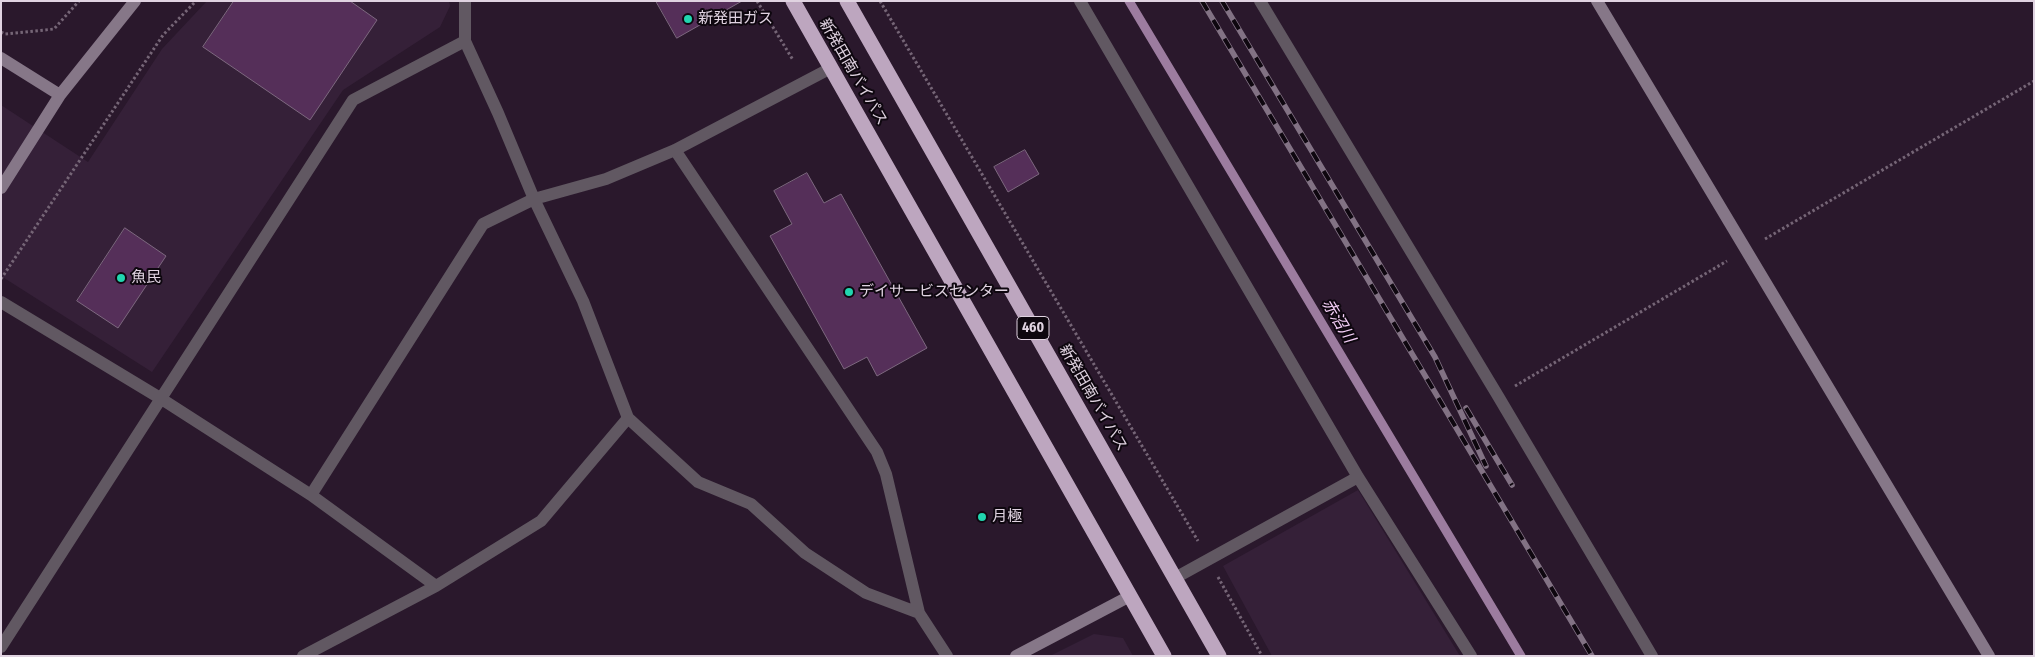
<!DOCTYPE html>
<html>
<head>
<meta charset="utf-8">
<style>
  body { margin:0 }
  #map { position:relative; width:2035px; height:657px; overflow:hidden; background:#2a182c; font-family:"Fira Sans Condensed",sans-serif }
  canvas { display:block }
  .frame { position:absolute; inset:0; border:2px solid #e0d3e1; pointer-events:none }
</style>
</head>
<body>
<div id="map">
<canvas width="2035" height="657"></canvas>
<div class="frame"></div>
</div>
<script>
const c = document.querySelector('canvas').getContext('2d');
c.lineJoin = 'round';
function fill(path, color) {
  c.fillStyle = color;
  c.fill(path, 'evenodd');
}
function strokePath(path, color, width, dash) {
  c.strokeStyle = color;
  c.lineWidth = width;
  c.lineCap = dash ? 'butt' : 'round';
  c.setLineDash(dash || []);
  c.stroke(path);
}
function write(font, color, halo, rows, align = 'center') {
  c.font = font + ' "Fira Sans Condensed","Noto Sans JP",sans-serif';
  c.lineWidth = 4;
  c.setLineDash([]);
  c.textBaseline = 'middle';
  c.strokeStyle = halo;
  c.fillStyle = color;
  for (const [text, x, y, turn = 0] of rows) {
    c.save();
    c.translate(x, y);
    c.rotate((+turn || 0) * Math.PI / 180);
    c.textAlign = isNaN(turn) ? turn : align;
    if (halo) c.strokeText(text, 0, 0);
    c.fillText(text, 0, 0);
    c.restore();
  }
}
fill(new Path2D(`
  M207 1H449L450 6 440 27 343 90 152 372 1 276V105L88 162 162 49Z
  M1358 490 1460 656H1272L1223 566Z
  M1094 634 1123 638 1133 656H1050Z`), '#352038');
strokePath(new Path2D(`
  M1129 1 1521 656`), '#9c7c9f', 9);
const building = new Path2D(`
  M234 1H350L377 20 310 120 203 47Z
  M656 1H742L677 38Z
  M1025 150 1039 174 1008 192 994 167Z
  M807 173 824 203 841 194 927 348 877 376 867 357 844 369 770 236 792 224 774 191Z
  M125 228 166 256 118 328 77 301Z`);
fill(building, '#552f59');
strokePath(building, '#7d687f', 1);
strokePath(new Path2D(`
  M757 1 793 60
  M880 1 1198 541
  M1 32 5 34 54 29 79 1
  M1765 239 2034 81
  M1 279 163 35 196 1
  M1515 386 1727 261
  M1218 577 1262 656`), '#756576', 3, [2.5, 2.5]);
strokePath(new Path2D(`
  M1080 1 1358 477 1471 656
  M1260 1 1498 396 1652 656
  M675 150 877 452 886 474 919 613 947 656
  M1 302 160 398 311 495 436 586
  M628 418 698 482 751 504 805 553 866 593 919 613
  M311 495 483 224 534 199 606 179 675 150 831 68
  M1175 578 1358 477
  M1 647 353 100 465 41
  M303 656 436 586 541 521 628 418 583 301 534 199 498 113 465 41V1`), '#615862', 12);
strokePath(new Path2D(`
  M1597 1 1989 656
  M1 58 60 95
  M1 188 60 95 135 1
  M1016 656 1130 596`), '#867788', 12);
strokePath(new Path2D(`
  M793 1 1164 656
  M847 1 1219 656`), '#bda6bf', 15);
const rail = new Path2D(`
  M1202 1 1592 656
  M1222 1 1435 357 1486 466
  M1466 408 1512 485`);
strokePath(rail, '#827284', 5.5);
strokePath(rail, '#0e070f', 4, [11]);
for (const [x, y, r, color] of [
  [688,19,5,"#21d5af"],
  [121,278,5,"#21d5af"],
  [849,292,5,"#21d5af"],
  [982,517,5,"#21d5af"]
]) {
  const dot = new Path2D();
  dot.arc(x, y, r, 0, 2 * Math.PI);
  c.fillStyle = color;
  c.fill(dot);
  strokePath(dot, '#0e070f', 2);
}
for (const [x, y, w] of [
  [1033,328,32]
]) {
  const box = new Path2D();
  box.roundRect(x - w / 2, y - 11.5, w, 23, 4);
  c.fillStyle = '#0e070f';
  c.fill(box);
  strokePath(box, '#e0d3e1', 1);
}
write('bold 14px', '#e0d3e1', null, [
  ["460",1033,328]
]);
write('15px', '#e0d3e1', '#0e070f', [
  ["新発田ガス",698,19],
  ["魚民",131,278],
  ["デイサービスセンター",859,292],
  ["月極",992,517]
], 'left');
write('15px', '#e0d3e1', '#0e070f', [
  ["新発田南バイパス",853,72,60],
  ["新発田南バイパス",1093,398,60]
]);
write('italic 16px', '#f4cef7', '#0e070f', [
  ["赤沼川",1338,321,59]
]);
</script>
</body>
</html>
